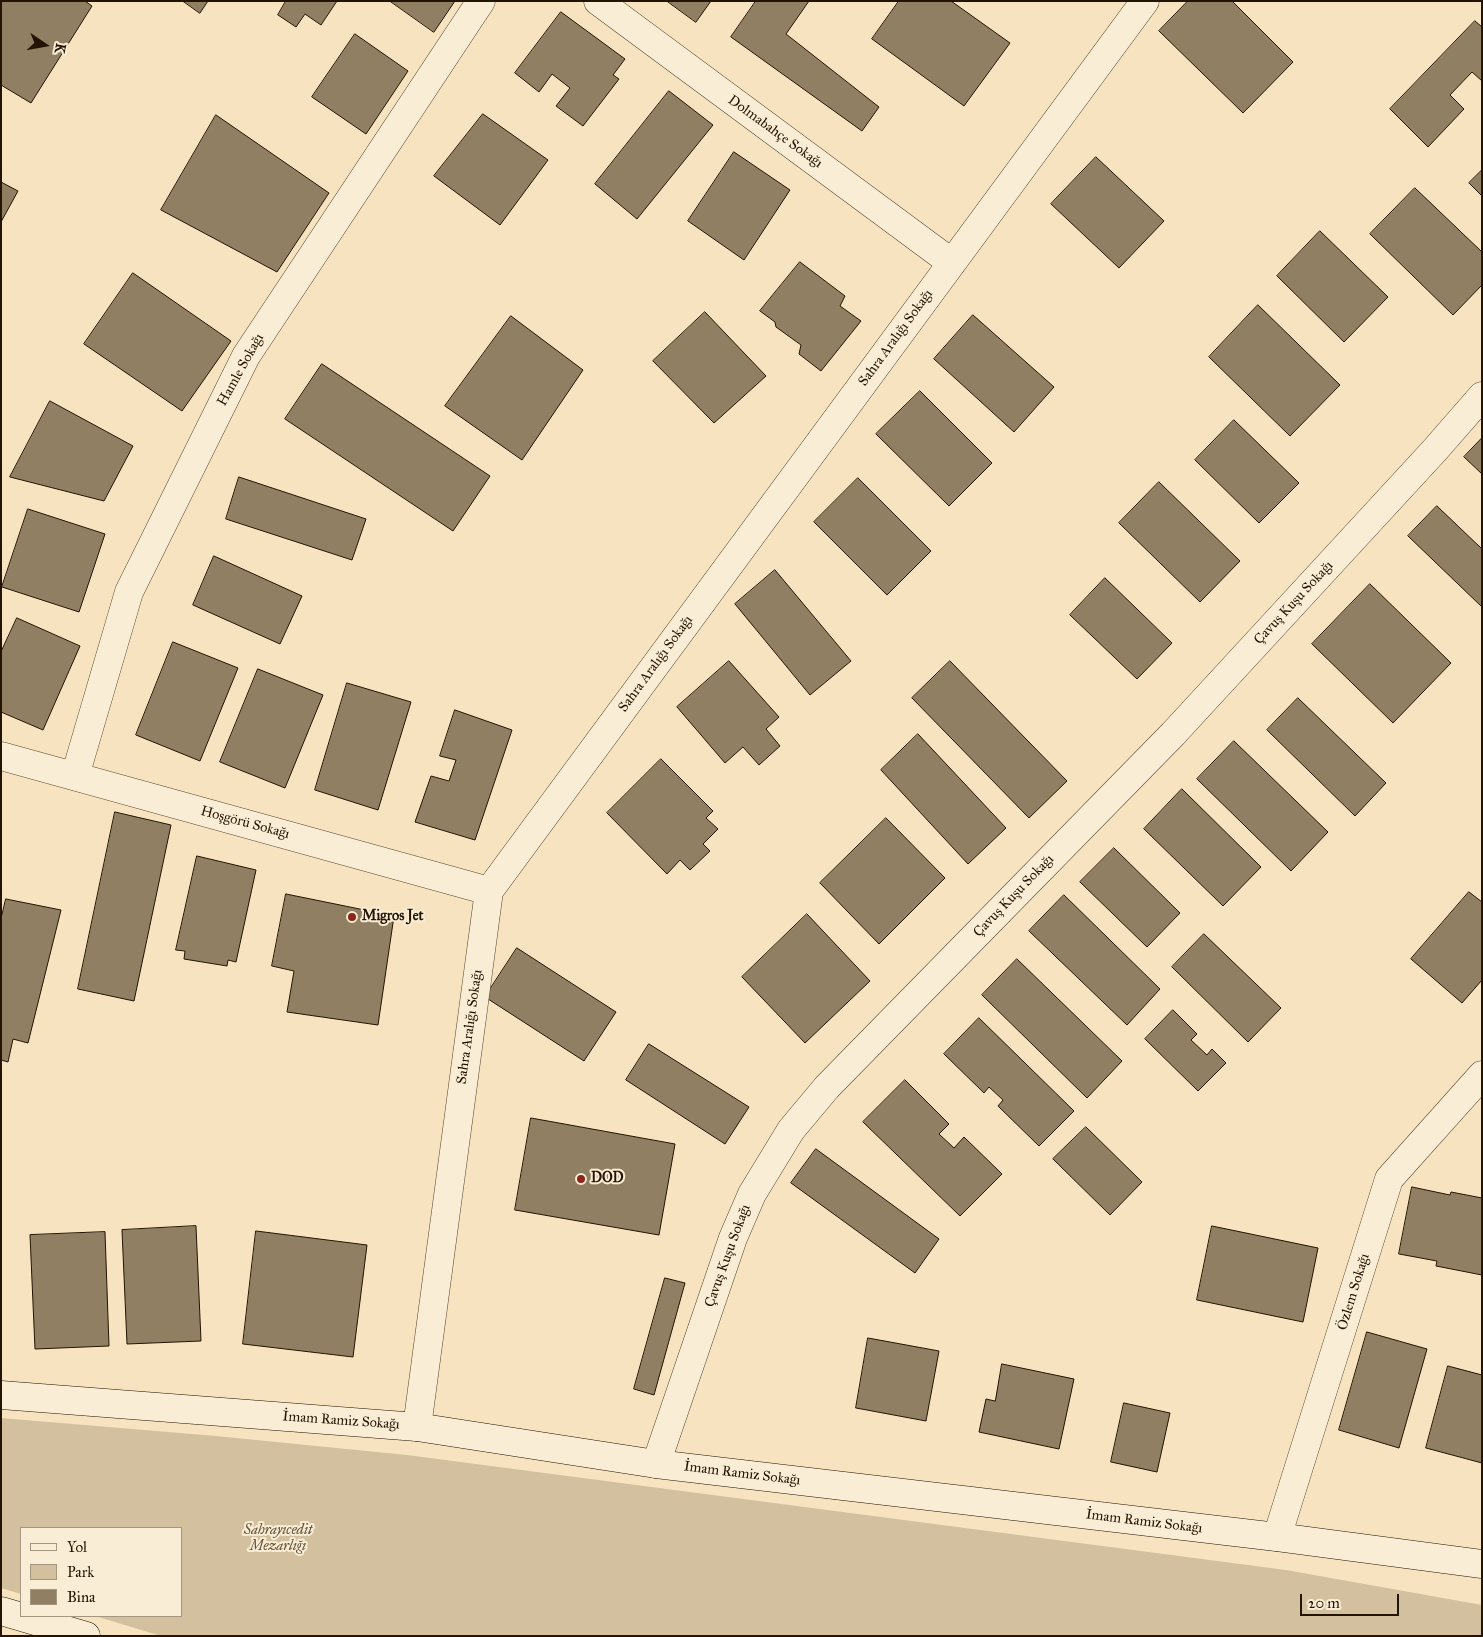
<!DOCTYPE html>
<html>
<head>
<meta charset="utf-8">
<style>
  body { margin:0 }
  #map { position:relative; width:1483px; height:1637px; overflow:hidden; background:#f7e3bf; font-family:"IM FELL Great Primer",serif }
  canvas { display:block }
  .frame { position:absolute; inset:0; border:2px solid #231301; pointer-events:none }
  .legend { position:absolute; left:20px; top:1527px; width:162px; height:90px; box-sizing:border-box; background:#faedd5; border:1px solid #a49680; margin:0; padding:6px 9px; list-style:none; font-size:15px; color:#231301 }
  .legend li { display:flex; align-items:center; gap:10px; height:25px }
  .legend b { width:25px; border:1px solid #a49680 }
  .north { position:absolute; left:20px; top:20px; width:50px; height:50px; -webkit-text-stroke:4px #faedd5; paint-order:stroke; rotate:102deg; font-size:14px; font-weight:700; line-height:20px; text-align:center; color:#231301 }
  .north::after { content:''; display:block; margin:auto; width:18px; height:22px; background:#231301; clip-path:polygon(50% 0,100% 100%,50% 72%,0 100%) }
  .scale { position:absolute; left:1300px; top:1594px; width:99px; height:22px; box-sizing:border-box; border:2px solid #231301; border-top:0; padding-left:6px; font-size:15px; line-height:18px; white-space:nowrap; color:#231301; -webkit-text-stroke:4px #faedd5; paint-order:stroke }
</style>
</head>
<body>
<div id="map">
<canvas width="1483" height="1637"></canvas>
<div class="frame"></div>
<ul class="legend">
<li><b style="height:6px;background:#faedd5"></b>Yol</li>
<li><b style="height:14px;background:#d3c09f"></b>Park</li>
<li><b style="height:14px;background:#917f64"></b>Bina</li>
</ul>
<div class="north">K</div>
<div class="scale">20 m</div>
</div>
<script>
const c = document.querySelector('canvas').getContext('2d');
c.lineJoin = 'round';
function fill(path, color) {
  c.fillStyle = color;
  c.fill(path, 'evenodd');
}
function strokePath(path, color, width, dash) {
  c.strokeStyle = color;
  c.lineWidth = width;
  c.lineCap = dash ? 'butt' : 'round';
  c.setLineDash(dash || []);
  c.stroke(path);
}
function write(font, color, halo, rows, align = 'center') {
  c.font = font + ' "IM FELL Great Primer",serif';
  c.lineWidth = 4;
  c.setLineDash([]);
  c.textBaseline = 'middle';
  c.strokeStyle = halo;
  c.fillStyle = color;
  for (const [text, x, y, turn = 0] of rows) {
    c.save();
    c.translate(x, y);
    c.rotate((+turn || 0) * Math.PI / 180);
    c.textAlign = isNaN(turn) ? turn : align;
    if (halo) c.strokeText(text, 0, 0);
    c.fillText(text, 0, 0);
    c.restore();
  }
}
fill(new Path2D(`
  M1 1418 216 1436 407 1455 1286 1570 1482 1605V1636H161L95 1616H181V1528H21V1594L1 1588Z`), '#d3c09f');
const building = new Path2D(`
  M3 1H85L92 6 31 103 1 85V4Z
  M183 1H208L200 13Z
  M286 1H337L321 25 305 14 296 27 278 15Z
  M390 1H455L434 32Z
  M667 1H711L696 22Z
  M756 1H809L786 34 879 107 862 131 731 37Z
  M899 1H951L1010 43 964 106 872 39Z
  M1188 1H1232L1293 62 1243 113 1159 31Z
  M561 12 625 59 613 75 619 79 583 126 556 106 570 88 552 74 539 92 515 73Z
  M1475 21 1482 27V81L1472 72 1450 95 1464 109 1428 147 1390 109Z
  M355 34 408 71 366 134 312 97Z
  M669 91 713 125 637 219 595 184Z
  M483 114 548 160 500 225 434 176Z
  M216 115 329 193 277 272 161 210Z
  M734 152 790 190 744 260 688 221Z
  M1096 157 1164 221 1119 268 1051 204Z
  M1482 170V196L1469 183Z
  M1 182 18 191 1 222Z
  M1415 188 1482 252V285L1453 315 1370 234Z
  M1320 231 1388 297 1344 342 1277 276Z
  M800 262 845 296 840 306 861 321 821 371 799 354 801 345 776 327 775 322 760 311Z
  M133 273 231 341 182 411 84 344Z
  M1258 305 1340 385 1290 436 1209 357Z
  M705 312 766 376 714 423 653 361Z
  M973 315 1054 387 1014 432 934 359Z
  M511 316 583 370 522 460 445 406Z
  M322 364 490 476 453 531 285 419Z
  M920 391 992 463 949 506 876 434Z
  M50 401 133 446 104 501 10 477Z
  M1234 420 1299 483 1259 523 1195 460Z
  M1482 438V474L1464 457Z
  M239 477 366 519 352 560 226 519Z
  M858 478 931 551 887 595 814 522Z
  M1159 482 1240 561 1200 602 1119 523Z
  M1437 506 1482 549V607L1408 536Z
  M28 509 105 534 79 612 2 587Z
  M214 556 302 596 280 644 193 605Z
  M775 570 851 661 810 695 735 604Z
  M1105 578 1172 643 1137 679 1070 615Z
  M1370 584 1451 663 1393 723 1312 644Z
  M17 618 80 646 43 730 1 712V652Z
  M173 642 238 668 200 761 136 735Z
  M729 661 779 717 766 729 780 746 759 765 743 747 725 763 677 707Z
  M950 661 1067 781 1029 818 912 698Z
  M258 669 323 695 285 788 220 762Z
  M347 683 411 702 378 810 315 790Z
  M1298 698 1386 783 1355 816 1267 730Z
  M455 710 512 730 475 840 415 822 431 776 449 781 456 760 440 756Z
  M918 734 1006 828 968 864 881 770Z
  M1234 741 1328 832 1291 871 1197 779Z
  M661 759 713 811 706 818 718 829 703 844 710 851 690 870 680 860 667 874 607 813Z
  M1182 789 1261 867 1223 906 1144 829Z
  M115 812 171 825 134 1001 78 989Z
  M886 818 945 878 879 944 820 883Z
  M1114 848 1180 913 1147 947 1080 882Z
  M197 856 256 870 236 962 228 960 227 966 184 959 185 951 176 950Z
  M1469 892 1482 902V980L1462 1003 1411 959Z
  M286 894 394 916 378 1025 287 1012 294 971 272 966Z
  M1064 895 1160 989 1127 1025 1029 931Z
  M6 899 61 910 28 1043 13 1039 8 1062 1 1060V919Z
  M807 914 870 981 805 1043 742 977Z
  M1204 934 1281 1008 1248 1042 1172 967Z
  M517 948 616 1012 584 1061 485 997Z
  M1017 959 1122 1061 1087 1098 982 995Z
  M1173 1010 1197 1034 1191 1040 1207 1055 1212 1049 1226 1063 1198 1091 1145 1039Z
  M979 1018 1074 1111 1039 1146 998 1106 1003 1100 989 1087 984 1093 944 1054Z
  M649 1044 749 1107 725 1144 626 1080Z
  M905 1080 949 1124 939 1134 954 1148 964 1137 1002 1174 960 1216 863 1122Z
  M531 1118 675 1144 659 1235 515 1210Z
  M1086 1127 1142 1182 1110 1215 1053 1159Z
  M816 1149 939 1239 915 1273 791 1183Z
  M1412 1187 1450 1195 1451 1192 1482 1198V1275L1436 1266 1437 1261 1399 1254Z
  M196 1226 201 1341 127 1344 122 1230Z
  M1212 1226 1318 1248 1303 1322 1197 1300Z
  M256 1231 367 1245 353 1357 243 1344Z
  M105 1232 109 1346 35 1349 30 1235Z
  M665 1278 685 1283 654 1395 634 1389Z
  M1367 1332 1427 1349 1399 1448 1339 1430Z
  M868 1338 939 1351 926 1421 856 1408Z
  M1002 1364 1074 1379 1059 1449 979 1432 986 1399 995 1401Z
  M1448 1366 1482 1375V1463L1426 1448Z
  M1124 1403 1170 1413 1157 1472 1111 1462Z`);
fill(building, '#917f64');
strokePath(building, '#231301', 1);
const street = new Path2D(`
  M598 1 952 263
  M1 756 489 891
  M75 776 129 592 246 356 481 1
  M417 1427 489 891 1145 1
  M656 1464 733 1238 752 1194 791 1130 827 1087 1173 734 1434 451 1482 396
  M1277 1537 1389 1179 1482 1075`);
const secondary = new Path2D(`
  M1 1395 417 1427 656 1464 1277 1537 1482 1564
  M1 1611 86 1636`);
strokePath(street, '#584730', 29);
strokePath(secondary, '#231301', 29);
strokePath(street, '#faedd5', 28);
strokePath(secondary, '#faedd5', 28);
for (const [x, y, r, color] of [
  [352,917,5,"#8f2418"],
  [581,1179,5,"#8f2418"]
]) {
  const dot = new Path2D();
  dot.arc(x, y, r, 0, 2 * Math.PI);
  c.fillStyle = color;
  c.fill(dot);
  strokePath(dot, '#faedd5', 2);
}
write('14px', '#231301', '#faedd5', [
  ["Dolmabahçe Sokağı",775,132,36],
  ["Sahra Aralığı Sokağı",896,338,-54],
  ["Hamle Sokağı",241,370,-61],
  ["Çavuş Kuşu Sokağı",1294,603,-47],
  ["Sahra Aralığı Sokağı",656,664,-54],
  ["Hoşgörü Sokağı",245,823,15],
  ["Çavuş Kuşu Sokağı",1014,896,-46],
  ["Sahra Aralığı Sokağı",470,1027,-82],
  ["Çavuş Kuşu Sokağı",728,1256,-70],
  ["Özlem Sokağı",1354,1292,-73],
  ["İmam Ramiz Sokağı",341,1421,4],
  ["İmam Ramiz Sokağı",742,1474,7],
  ["İmam Ramiz Sokağı",1144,1522,7]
]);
write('bold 14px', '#231301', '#faedd5', [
  ["Migros Jet",362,917],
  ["DOD",591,1179]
], 'left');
write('italic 14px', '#615038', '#faedd5', [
  ["Sahrayıcedit",278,1531],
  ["Mezarlığı",278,1547]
]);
</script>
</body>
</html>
